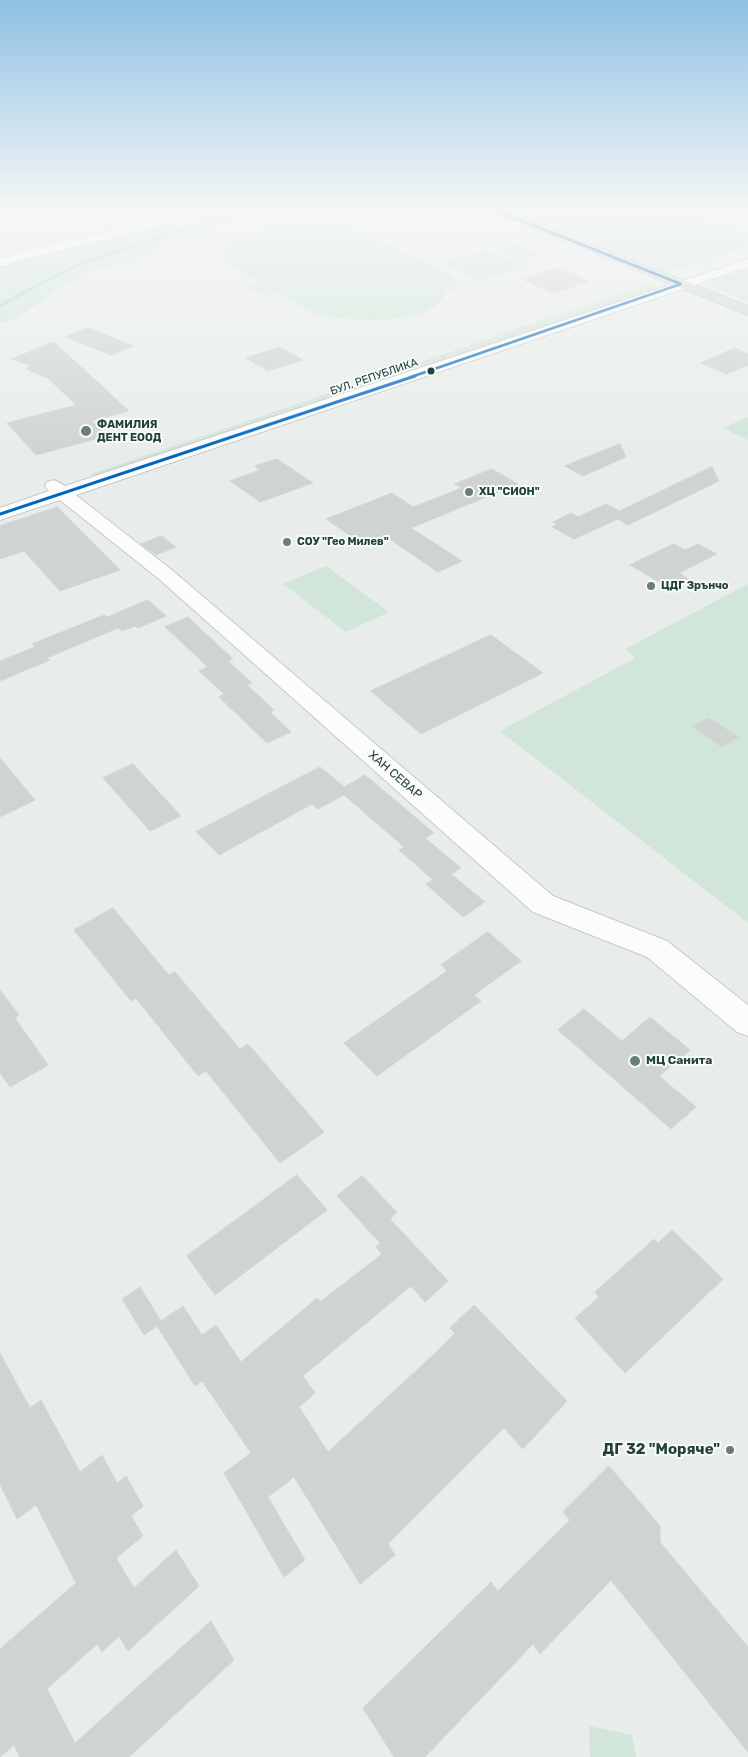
<!DOCTYPE html>
<html>
<head>
<meta charset="utf-8">
<style>
  body { margin:0 }
  canvas { display:block; background:#e8edeb }
</style>
</head>
<body>
<canvas width="748" height="1757"></canvas>
<script>
const c = document.querySelector('canvas').getContext('2d');
c.lineJoin = 'round';
function fill(path, color) {
  c.fillStyle = color;
  c.fill(path, 'evenodd');
}
function strokePath(path, color, width, dash) {
  c.strokeStyle = color;
  c.lineWidth = width;
  c.lineCap = dash ? 'butt' : 'round';
  c.setLineDash(dash || []);
  c.stroke(path);
}
function write(font, color, halo, rows, align = 'center') {
  c.font = font + ' Rubik,sans-serif';
  c.lineWidth = 4;
  c.setLineDash([]);
  c.textBaseline = 'middle';
  c.strokeStyle = halo;
  c.fillStyle = color;
  for (const [text, x, y, turn = 0] of rows) {
    c.save();
    c.translate(x, y);
    c.rotate((+turn || 0) * Math.PI / 180);
    c.textAlign = isNaN(turn) ? turn : align;
    if (halo) c.strokeText(text, 0, 0);
    c.fillText(text, 0, 0);
    c.restore();
  }
}
fill(new Path2D(`
  M233 209H458L441 215 440 220H413L363 212 245 217 172 239 157 253 84 273 13 320 0 324V267L48 252Z
  M502 209H675L748 235V247L676 270H665Z
  M333 225C353 229 457 268 458 288L446 291C437 327 346 322 319 314 304 310 291 301 278 293L265 297 247 287 260 283 228 263 224 257C224 221 310 231 333 225Z
  M507 240 540 254 519 260 486 245Z
  M487 250 526 268 479 281 440 262Z
  M748 269V302L713 287 712 282Z
  M650 284 664 290 98 482 91 474Z
  M748 417V440L723 428Z
  M326 566 389 612 346 632 283 584Z
  M748 584V923L500 731 635 658 625 649Z
  M589 1726 632 1735 636 1757H590Z`), '#d1e6d8');
strokePath(new Path2D(`
  M0 306C22 294 45 280 68 270 133 242 200 224 269 209`), '#a9d4db', 3);
const building = new Path2D(`
  M557 268 589 281 554 293 521 279Z
  M88 328 133 346 111 355 65 337Z
  M54 342 129 411 92 421 107 436 36 455 7 423 76 405 49 379 26 369 31 366 12 359Z
  M280 347 303 360 268 371 246 358Z
  M735 348 748 354V365L727 374 701 363Z
  M620 444 626 457 583 476 565 466Z
  M277 459 313 483 260 502 230 481 260 470 255 466Z
  M712 467 719 481 628 525 618 519 574 539 552 527 557 524 553 522 571 513 578 517 606 504 619 511Z
  M492 469 518 484 411 528 462 561 438 572 385 536 364 545 326 519 392 493 413 507 462 488 455 484Z
  M58 507 62 512 120 570 60 591 24 551 0 559V526Z
  M162 536 176 547 156 555 141 544Z
  M674 544 685 550 698 544 717 554 679 573 690 580 671 589 630 565Z
  M148 600 166 616 138 628 135 626 122 631 113 624 118 628 47 658 50 660 0 681V661L35 647 32 644 104 615 107 617Z
  M188 617 233 659 228 661 252 683 247 685 274 710 270 712 291 732 267 743 219 697 224 694 199 671 208 667 165 627Z
  M491 635 543 673 421 734 371 691Z
  M709 718 738 737 722 747 693 727Z
  M0 758 35 800 0 817Z
  M133 764 181 816 150 831 103 778Z
  M320 767 344 787 365 775 434 833 425 838 461 868 451 874 485 902 463 917 426 884 433 880 399 850 404 847 344 795 318 809 312 804 219 855 196 832Z
  M113 908 169 975 175 972 240 1049 248 1044 324 1132 280 1163 206 1071 198 1076 136 998 131 1001 74 930Z
  M488 932 521 961 474 995 481 1001 377 1076 344 1043 447 971 441 965Z
  M0 990 19 1015 15 1018 48 1065 10 1087 0 1073Z
  M584 1009 622 1041 650 1017 690 1050 659 1076 696 1107 671 1129 558 1030Z
  M297 1175 327 1210 215 1295 187 1256Z
  M362 1176 397 1212 390 1219 448 1281 425 1302 411 1286 303 1376 315 1393 299 1407 328 1452 432 1356 455 1333 450 1328 474 1305 567 1401 523 1449 504 1428 388 1544 395 1555 360 1584 294 1477 268 1497 305 1560 284 1577 224 1473 251 1453 202 1381 195 1386 157 1326 144 1335 122 1299 140 1287 161 1321 183 1306 202 1335 216 1325 241 1362 317 1298 320 1302 382 1254 376 1247 380 1243 337 1196Z
  M672 1230 723 1279 625 1373 575 1318 599 1297 595 1292 654 1239 658 1243Z
  M0 1353 30 1408 41 1400 80 1472 102 1455 117 1483 126 1476 143 1506 131 1516 143 1536 116 1558 134 1588 176 1550 199 1586 128 1651 119 1636 102 1652 97 1644 47 1689 75 1743 211 1621 234 1660 129 1757H20L14 1745 0 1757V1649L76 1583 36 1505 17 1519 0 1484Z
  M609 1466 660 1526V1542L748 1647V1752L611 1580 540 1654 533 1644 425 1757H394L363 1708 491 1582 498 1591 570 1520 563 1512Z`);
fill(building, '#cfd4d2');
strokePath(building, '#d1d6d4', 1);
const minor = new Path2D(`
  M206 209H228L226 212 36 256 0 267V259L27 250Z
  M748 259V267L76 495 173 571 553 896 667 941 748 1005V1036L737 1032 647 957 533 912 159 579 60 500 0 520V508L49 491 45 486 47 482 54 480 65 486Z`);
const major = new Path2D(`
  M486 209H504L748 306V315Z`);
strokePath(minor, '#c5cac8', 2);
strokePath(major, '#c3ccc9', 2);
fill(minor, '#fcfcfc');
fill(major, '#cfd7d5');
strokePath(new Path2D(`
  M492 209 681 284
  M411 377 681 284`), '#0065bd', 2.5);
strokePath(new Path2D(`
  M0 514 415 376`), '#0065bd', 3);
const sky = c.createLinearGradient(0, 0, 0, 455);
sky.addColorStop(0, '#8fc1e3');
sky.addColorStop(0.46, '#f5f7f6');
sky.addColorStop(1, '#f5f7f600');
c.fillStyle = sky;
c.fillRect(0, 0, 748, 455);
for (const [x, y, r, color] of [
  [431,371,4.5,"#24423a"],
  [86,431,6,"#697e78"],
  [469,492,5,"#697e78"],
  [287,542,5,"#697e78"],
  [651,586,5,"#697e78"],
  [635,1061,6,"#697e78"],
  [730,1450,5,"#697e78"]
]) {
  const dot = new Path2D();
  dot.arc(x, y, r, 0, 2 * Math.PI);
  c.fillStyle = color;
  c.fill(dot);
  strokePath(dot, '#f7fbf9', 2);
}
write('11px', '#24423a', '#f7fbf9', [
  ["БУЛ. РЕПУБЛИКА",374,377,-19]
]);
write('bold 11px', '#24423a', '#f7fbf9', [
  ["ФАМИЛИЯ",97,425],
  ["ДЕНТ ЕООД",97,438],
  ["ХЦ \"СИОН\"",479,492],
  ["СОУ \"Гео Милев\"",297,542],
  ["ЦДГ Зрънчо",661,586]
], 'left');
write('12px', '#24423a', '#f7fbf9', [
  ["ХАН СЕВАР",395,775,41]
]);
write('bold 12px', '#24423a', '#f7fbf9', [
  ["МЦ Санита",646,1061]
], 'left');
write('bold 15px', '#24423a', '#f7fbf9', [
  ["ДГ 32 \"Моряче\"",720,1450]
], 'right');
</script>
</body>
</html>
